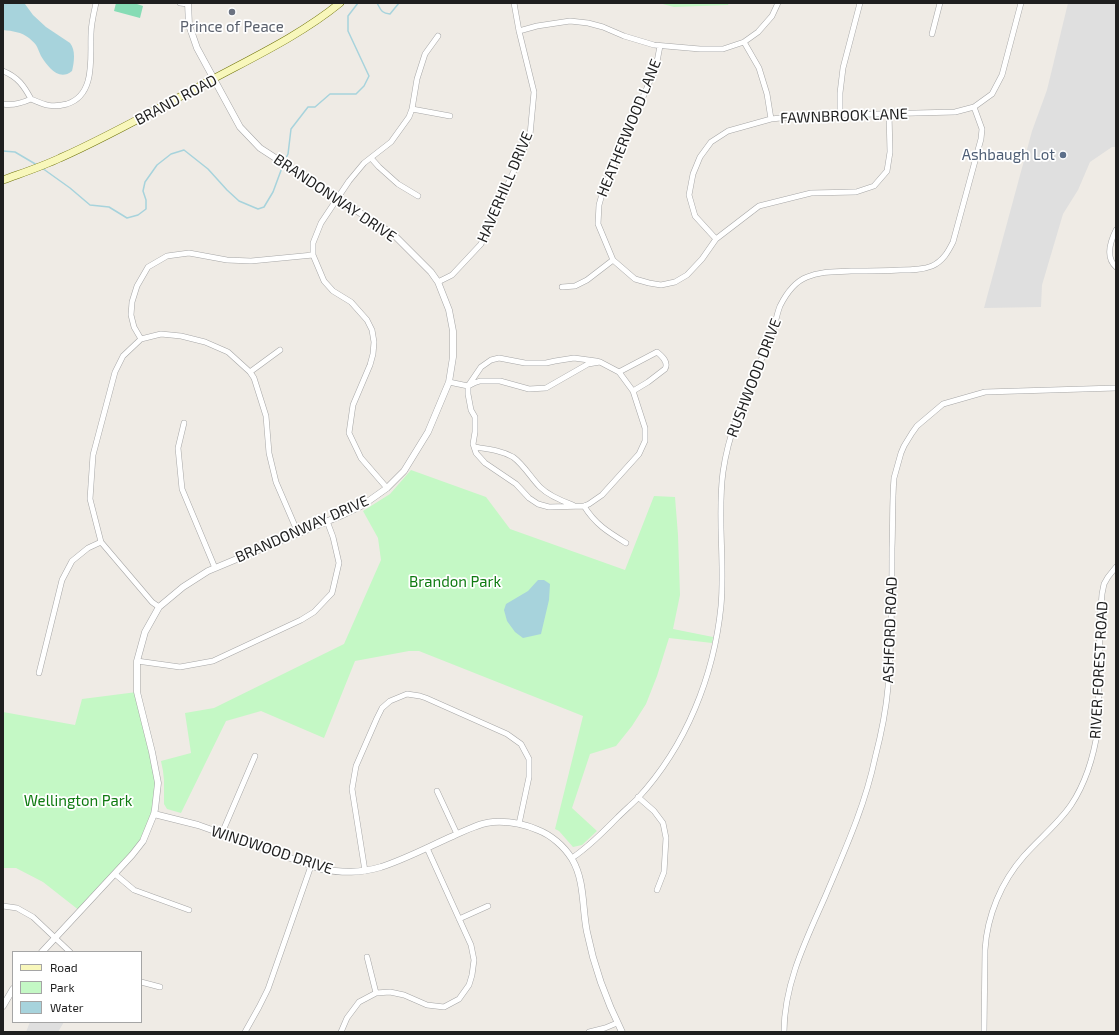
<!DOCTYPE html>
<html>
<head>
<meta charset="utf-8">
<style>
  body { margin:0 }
  #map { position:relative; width:1119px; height:1035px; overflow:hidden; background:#efebe5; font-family:"Exo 2",sans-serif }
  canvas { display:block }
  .frame { position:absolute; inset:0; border:4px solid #1f1f1f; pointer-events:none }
  .legend { position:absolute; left:12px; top:951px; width:130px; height:72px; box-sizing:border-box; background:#fff; border:1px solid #a5a5a5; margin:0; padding:5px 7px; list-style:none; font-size:12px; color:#1f1f1f }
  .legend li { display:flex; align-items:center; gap:8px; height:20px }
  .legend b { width:20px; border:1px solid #a5a5a5 }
</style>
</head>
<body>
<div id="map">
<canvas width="1119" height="1035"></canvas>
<div class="frame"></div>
<ul class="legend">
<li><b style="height:5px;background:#f8f7bb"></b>Road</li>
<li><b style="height:11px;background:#c4f8c5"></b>Park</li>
<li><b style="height:11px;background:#a7d3dc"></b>Water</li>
</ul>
</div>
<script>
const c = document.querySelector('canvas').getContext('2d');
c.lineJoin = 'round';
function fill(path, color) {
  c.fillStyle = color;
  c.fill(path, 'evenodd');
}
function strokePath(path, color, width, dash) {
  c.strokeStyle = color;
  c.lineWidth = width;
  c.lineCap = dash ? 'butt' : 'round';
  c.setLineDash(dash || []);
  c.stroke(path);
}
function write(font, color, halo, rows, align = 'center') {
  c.font = font + ' "Exo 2",sans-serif';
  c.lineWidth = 3.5;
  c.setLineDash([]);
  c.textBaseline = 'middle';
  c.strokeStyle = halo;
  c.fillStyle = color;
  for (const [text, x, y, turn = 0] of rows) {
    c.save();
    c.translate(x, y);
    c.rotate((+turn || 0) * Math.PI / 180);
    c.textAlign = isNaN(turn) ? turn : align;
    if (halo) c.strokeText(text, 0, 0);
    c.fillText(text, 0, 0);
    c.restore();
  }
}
fill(new Path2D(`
  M659 3H729L728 5 674 7Z
  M411 470 486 497 510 529 625 570 654 496 675 497 678 535 680 595 673 629 713 637 712 643 669 638 657 676 646 704 632 726 616 746 590 754 572 808 597 831 582 845 573 847 559 831 555 829 583 716 419 651H409L355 661 324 738 261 711 226 721 181 813 167 809 164 804V780L163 771 161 761 191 753 185 713 214 708 344 644 381 560 378 538 363 511 390 494Z
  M137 692 158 783 155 809 143 841 80 911 43 882 16 868H3V712L75 725 82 699Z`), '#c4f8c5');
fill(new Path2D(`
  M116 3H134L143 6 140 18 114 11Z`), '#86dcb5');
fill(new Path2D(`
  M1068 3H1116V147H1112L1090 162 1078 190 1063 214 1042 285 1041 307 984 308 1032 131 1047 90Z
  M30 1022H64L58 1032H26Z`), '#dfdfdf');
fill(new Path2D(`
  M3 3H25V4L33 15 46 27 70 43C76 50 74 63 72 71 59 82 48 67 41 56 39 52 38 48 36 45 34 42 31 40 29 38 21 32 13 31 3 30Z
  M538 580H544L550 584 549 600 541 634 523 638 515 632 507 621 504 610 506 604 528 591Z`), '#a7d3dc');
strokePath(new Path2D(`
  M377 3C381 10 381 13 390 14L399 3
  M3 151 15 152 37 165
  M284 162 288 154 291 129 308 107H315L330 94H356L364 86 369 76 348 31V16L358 3
  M42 168 70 188 90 205 109 207 127 218 138 215 146 209V200L143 191 145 182 157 165 171 154 184 150 208 169 227 190 239 201 258 209 264 207 273 192 283 165`), '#a7d3dc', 1.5);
const minor = new Path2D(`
  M180 3 188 4
  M519 31 537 26 570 21 588 23 603 27 624 36 654 45 700 49H723L744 42 758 32 772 16 778 3
  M932 34 940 3
  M744 42 759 68 767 94 771 119
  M660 46 656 67 604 187 599 205 598 224 613 260 635 279 649 283 661 285 675 282 687 275 702 259 716 239 759 206 811 193 856 192 874 186 887 171 890 152 889 114
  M3 71C18 77 24 86 31 99 22 103 13 106 3 104
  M31 99C45 105 51 108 67 104 96 95 90 57 91 34 91 24 94 12 96 3
  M412 109 450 116
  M840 115V93L843 68 860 3
  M371 158 379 167 398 184 418 196
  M1116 230C1110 242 1105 257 1116 267
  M716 239 695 216 689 195 693 174 700 157 711 142 728 131 771 119 800 116 955 112 974 107 992 94 1002 75 1021 3
  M438 282 452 275 481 244 530 135 534 92 519 31 514 3
  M562 287 575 286 587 280 613 260
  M141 339 134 327 131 315 132 302 137 286 148 267 167 256 189 253 227 260 251 261 313 255
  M250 372 280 350
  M619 372 657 352C662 356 669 362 665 369L648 382 633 391
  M449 382 468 386 474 383 480 381H500L529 389 546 388 588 364 600 362 619 372 633 391 645 428V441L639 454 602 495 589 504 584 506 549 507 538 504 529 498 516 484 485 463 476 453 473 444 475 432V417L471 410 468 394V386L481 367 491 360 499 358 525 363H546L555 361 574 358 596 361 600 362
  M184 423 178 448 182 489 215 568
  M474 447C487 449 501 450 513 457 524 465 531 478 540 487 549 496 562 501 573 505
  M387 488 361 458 349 433 353 405 370 365 373 354 374 342 372 330 367 320 351 302 333 291 324 281 313 255V243L321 223 349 181 364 163 391 142 409 117 412 109 417 79 425 54 438 36
  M584 506C595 524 608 532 626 543
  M159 607 152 602 101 542 90 499 93 455 115 372 123 356 141 339 161 334 181 336 205 342 228 352 250 372 254 378 266 416 269 453 276 482 298 533
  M137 661 180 667 213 661 301 620 314 612 332 593 339 563 333 537 327 521
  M39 673 62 580 72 561 88 548 101 542
  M437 791 457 834
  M638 797 654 811 663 823 666 838 664 872 657 890
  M222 833 255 756
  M572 858C590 846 602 833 617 818 624 811 631 805 638 798 686 746 714 676 721 606 725 561 717 516 723 472 730 422 752 383 771 337 775 327 776 316 780 306 786 294 794 282 807 277 821 271 836 272 851 271 867 271 884 271 900 270 911 270 922 270 932 266 943 261 948 252 953 242L981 139 982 129 974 107
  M365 871 352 789 356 766 377 718 382 708 390 701 407 694 420 696 426 698 507 734 521 744 529 759V777L519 824
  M115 874 134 890 189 910
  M3 906 17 908 33 917 70 952
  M459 919 488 906
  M367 957 376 993
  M141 982 160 987
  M245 1032 259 1007 268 989 311 866
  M341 1032 347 1018 359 1002 376 993 390 992 404 995 427 1005 444 1007 459 999 469 985 472 975 474 960 471 945 427 848
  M589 1032 605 1028 617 1023
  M784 1032C784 984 806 940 825 897 844 852 865 806 875 758 881 735 886 711 888 687 892 640 892 594 892 548 893 525 892 501 894 478L901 453 904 446 912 433 917 426 943 404 985 392 1116 388
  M984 1032 985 950C987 916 1001 882 1024 856 1039 839 1058 824 1071 805 1087 781 1094 755 1098 728L1100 620 1102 594 1104 584 1108 577 1116 567`);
const tertiary = new Path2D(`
  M154 814 198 825 321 869C343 873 360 873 381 867 406 859 430 846 453 836 466 830 480 823 493 822 508 821 524 824 538 830 551 835 564 846 572 859 585 881 582 908 587 932 594 967 606 1000 622 1032
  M42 952 132 855 143 841 154 814 155 809 158 783 152 752 137 692V661L145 632 159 607 183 587 208 571 340 516 363 505 387 488 404 471 428 432 449 382 453 357V331L449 310 438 282 431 272 394 235 260 148 240 127 197 48 189 25 188 3
  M3 1006 13 989`);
const secondary = new Path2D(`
  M3 180C22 173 41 167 60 158 112 135 162 106 213 79 256 56 302 34 340 3`);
strokePath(minor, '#a6a6a6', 6);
strokePath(tertiary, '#a6a6a6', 7);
strokePath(secondary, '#6f7308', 8);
strokePath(minor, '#fff', 5);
strokePath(tertiary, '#fff', 6);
strokePath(secondary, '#f8f7bb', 7);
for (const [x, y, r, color] of [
  [232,12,4,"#6b7280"],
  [1063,155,4,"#5c6f8a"]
]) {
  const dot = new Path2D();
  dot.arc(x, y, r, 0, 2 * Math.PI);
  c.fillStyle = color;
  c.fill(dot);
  strokePath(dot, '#fff', 1.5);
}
write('15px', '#5b616d', '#fff', [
  ["Prince of Peace",232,27]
]);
write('15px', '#1f1f1f', '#fff', [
  ["BRAND ROAD",176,100,-28],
  ["FAWNBROOK LANE",844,116,-2],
  ["HEATHERWOOD LANE",629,128,-68],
  ["HAVERHILL DRIVE",505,187,-67],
  ["BRANDONWAY DRIVE",335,198,34],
  ["RUSHWOOD DRIVE",754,378,-69],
  ["BRANDONWAY DRIVE",302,529,-24],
  ["ASHFORD ROAD",890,630,-88],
  ["RIVER FOREST ROAD",1099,670,-87],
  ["WINDWOOD DRIVE",272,850,18]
]);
write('15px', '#4e5e75', '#fff', [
  ["Ashbaugh Lot",1055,155]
], 'right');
write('15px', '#0f7b11', '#fff', [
  ["Brandon Park",455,582],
  ["Wellington Park",78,801]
]);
</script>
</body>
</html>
